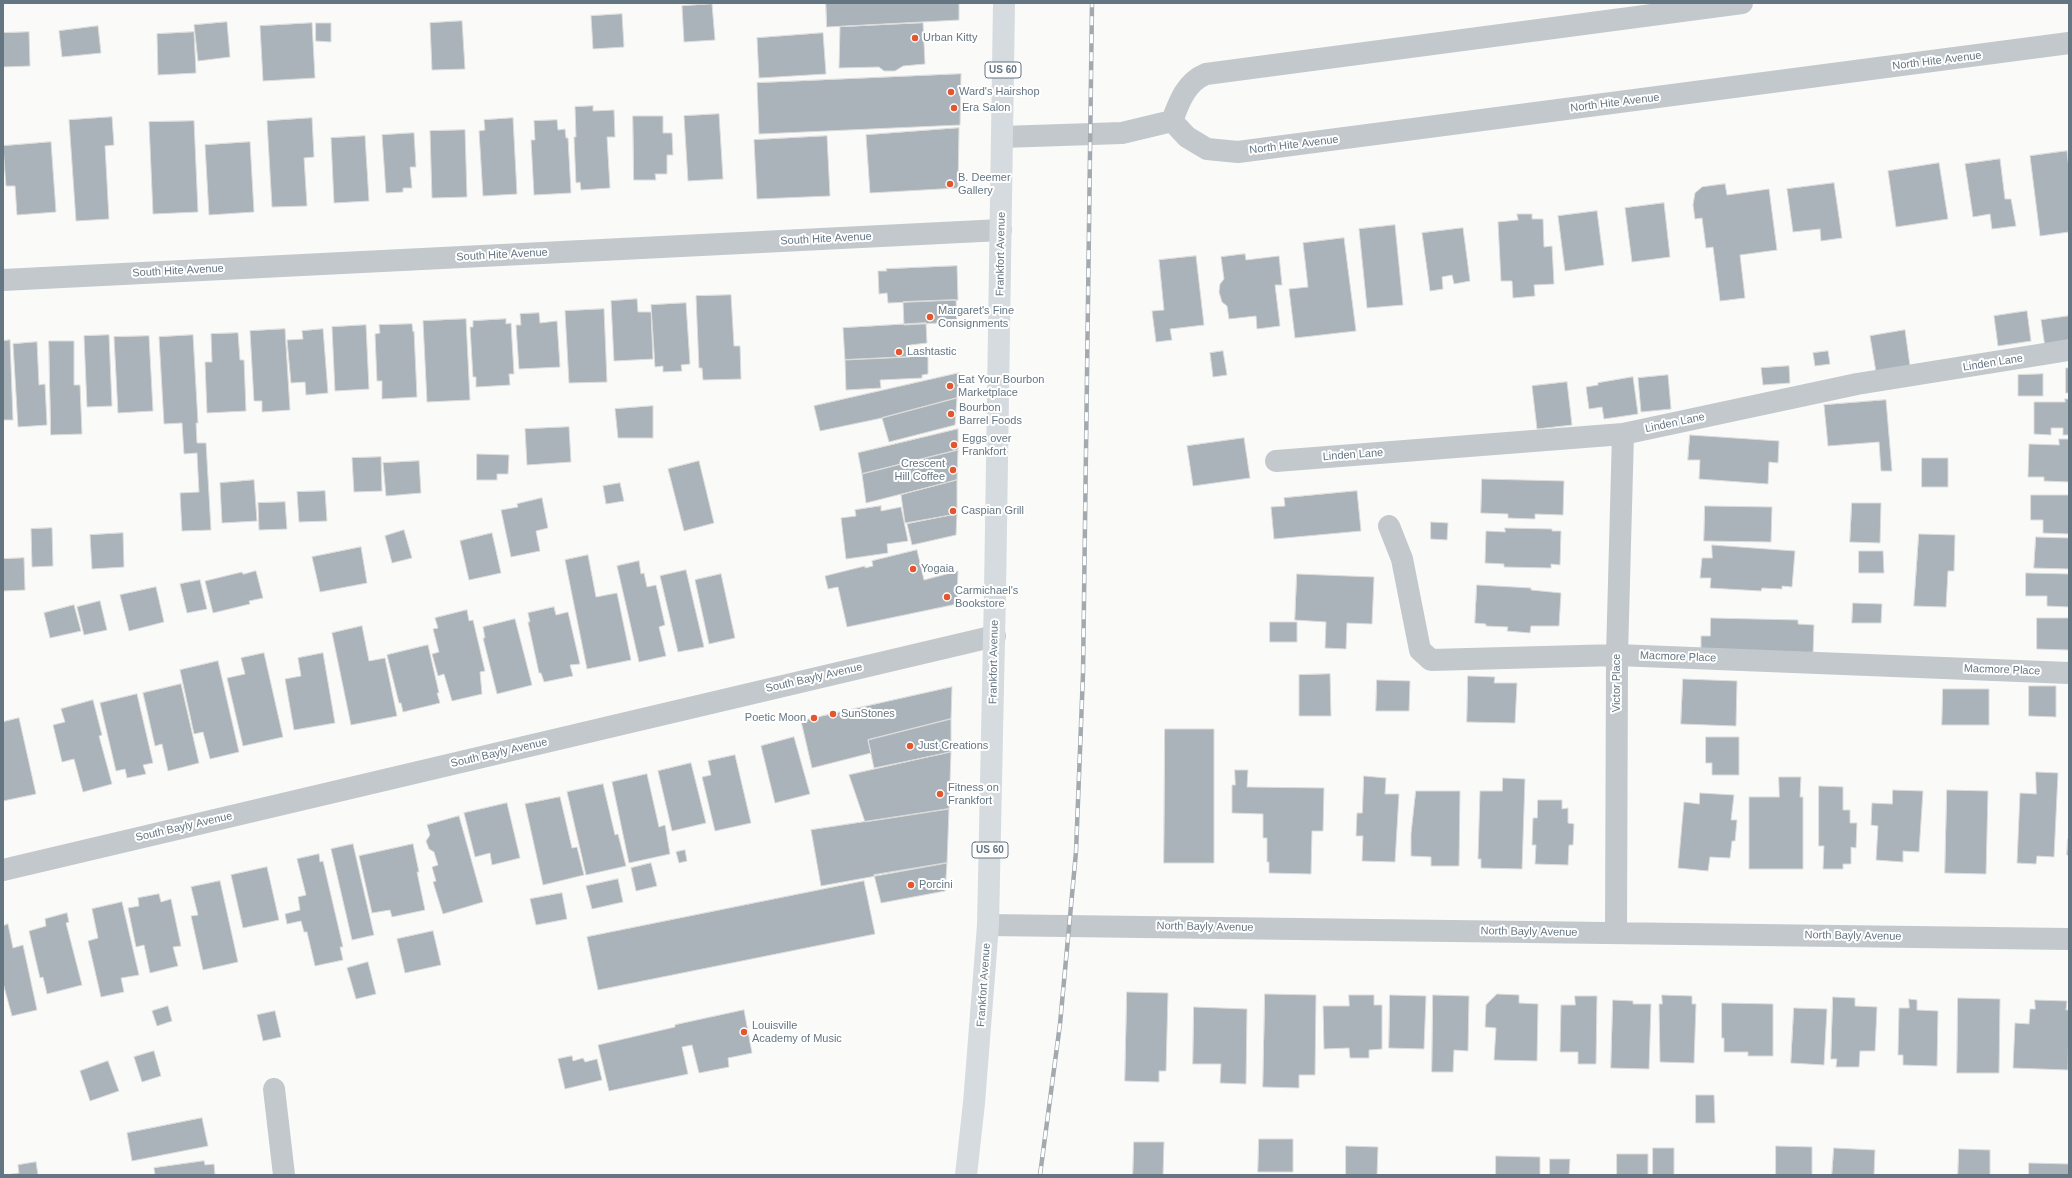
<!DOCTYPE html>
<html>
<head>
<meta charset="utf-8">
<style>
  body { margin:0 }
  #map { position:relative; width:2072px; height:1178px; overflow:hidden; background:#fafaf8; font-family:Helvetica,sans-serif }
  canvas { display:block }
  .frame { position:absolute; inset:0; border:4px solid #657683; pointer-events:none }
</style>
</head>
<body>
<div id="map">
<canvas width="2072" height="1178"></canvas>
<div class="frame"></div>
</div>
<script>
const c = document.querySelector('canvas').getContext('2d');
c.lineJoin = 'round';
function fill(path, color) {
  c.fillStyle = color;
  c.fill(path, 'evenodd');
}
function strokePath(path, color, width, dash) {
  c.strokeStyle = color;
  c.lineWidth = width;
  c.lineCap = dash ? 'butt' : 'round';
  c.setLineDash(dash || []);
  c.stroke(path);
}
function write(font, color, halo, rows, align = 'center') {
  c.font = font + ' Helvetica,sans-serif';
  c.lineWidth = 4;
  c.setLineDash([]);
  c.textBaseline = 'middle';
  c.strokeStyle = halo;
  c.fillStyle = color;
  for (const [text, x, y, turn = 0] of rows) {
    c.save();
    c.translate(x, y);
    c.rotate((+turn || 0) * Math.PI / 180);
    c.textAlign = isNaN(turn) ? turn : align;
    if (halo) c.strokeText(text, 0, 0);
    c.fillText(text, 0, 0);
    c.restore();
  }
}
const building = new Path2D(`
  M826 3H959V20L827 27Z
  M712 4 715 40 684 42 682 6Z
  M622 14 624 47 593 49 591 16Z
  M462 21 465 69 432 70 430 23Z
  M227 22 230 57 198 61 194 25Z
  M312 23 315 78 263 81 260 26Z
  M316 23H331V42L316 41Z
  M923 23 925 64 903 66 895 71H884L879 67 839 68 840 27Z
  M98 26 101 53 62 57 59 31Z
  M29 32 30 66 3 67V33Z
  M194 32 196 73 158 75 157 34Z
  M823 33 826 74 759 78 757 38Z
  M961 74 960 125 759 134 757 83Z
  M593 106V111L614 110 615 137H607L610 188 581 190 580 182 576 183 574 137H576L575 107Z
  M719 114 723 179 688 181 684 116Z
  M633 116H663V133H672L673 155H667V174H655L656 180H634Z
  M112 117 114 145 105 146 109 219 76 221 69 120Z
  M312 118 314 157 304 158 307 206 272 207 267 121Z
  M513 118 517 194 483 196 479 131 485 130 484 120Z
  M557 120 558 130 565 129 566 138H568L571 193 534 195 531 140H535L534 121Z
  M194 121 198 212 153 214 149 122Z
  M959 128 958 188 870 193 866 135Z
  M465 130 467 197 432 198 430 131Z
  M414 133 416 167H410L412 188H403V192L386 193 382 135Z
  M365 136 369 201 334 203 331 138Z
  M827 136 830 196 757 199 754 140Z
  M51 142 56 212 17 215 15 186H6L3 146Z
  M250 142 254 212 209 215 205 145Z
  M2067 151 2069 169V232L2040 236 2030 156Z
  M2000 159 2005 199H2011L2016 226 1992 229 1990 214 1973 217 1965 164Z
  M1939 163 1948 219 1896 227 1888 171Z
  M1834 183 1842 238 1821 241 1820 229 1793 232 1787 189Z
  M1725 184 1727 195 1769 189 1777 250 1740 255 1745 298 1720 301 1713 247 1706 248 1702 218 1695 219 1693 205 1695 193 1702 187Z
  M1664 203 1670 257 1632 262 1625 208Z
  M1597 211 1604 265 1565 271 1558 216Z
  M1517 214H1532V219H1543L1544 247 1552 246 1554 284 1534 285 1535 296 1513 298 1512 281H1501L1498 222 1518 220Z
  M1395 225 1403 305 1367 308 1359 229Z
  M1463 228 1470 281 1454 284 1452 275 1442 277 1443 289 1430 291 1422 233Z
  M1344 238 1356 331 1295 338 1289 289 1308 287 1303 243Z
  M1245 254 1246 260 1279 256 1282 285H1275L1280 326 1257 329 1256 316 1229 319 1227 306 1222 302 1219 292 1220 284 1224 279 1221 257Z
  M1196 256 1204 325 1170 329 1172 340 1156 342 1152 311 1164 310 1159 260Z
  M957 266 958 300 888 303 887 293 879 294 878 271H887L886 269Z
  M731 295 734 346H740L741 379 703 380 702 368H699L696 296Z
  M637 299 638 312H651L653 359 614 361 611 301Z
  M956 300 957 322 904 325 903 302Z
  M686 303 690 364 681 365 682 371 663 372V366L655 367 651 305Z
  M604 309 607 382 569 383 565 311Z
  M2027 311 2031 341 1998 346 1994 316Z
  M539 313 540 323 557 321 560 367 519 369 516 325H521L520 314Z
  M2069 316V343L2045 347 2041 320Z
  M466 319 470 400 427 402 423 321Z
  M506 319V324L511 323 514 374H509L510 385 476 387V377H473L470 327H473V321Z
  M926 323 927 343 910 345V357L845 360 843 328Z
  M412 324 413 332 414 331 417 397 382 399V381H377L375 334 380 333 379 325Z
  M366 325 369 389 335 391 332 327Z
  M285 329 290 410 262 412V401H254L250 331Z
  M323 329 328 393 306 395 305 382 291 383 287 340 303 339 302 331Z
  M1905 330 1910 366 1876 372 1870 336Z
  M238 333 240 360H244L246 411 207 413 205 362H212L211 334Z
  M109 335 112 406 87 407 84 336Z
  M193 335 198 423H196L197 443H206L211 530 182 531 180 493 199 492 197 453 184 454 182 423 164 424 159 337Z
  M149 336 153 411 118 413 114 337Z
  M10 340 13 420H3V341Z
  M49 341H74V385H80L82 434 51 435Z
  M37 342 39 385 45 384 47 425 18 427 13 344Z
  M1223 351 1227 375 1213 377 1210 353Z
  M1828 351 1830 364 1815 366 1813 353Z
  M921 356 928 357V374L922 375V378L880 380 881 388 846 390 845 360Z
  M1789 366 1790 383 1763 385 1761 368Z
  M2066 368H2069V393H2066Z
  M959 373 957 398 882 418 820 431 814 406Z
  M2043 374V396H2018V375Z
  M1668 375 1671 409 1641 412 1638 378Z
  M1633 377 1638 414 1604 419 1602 407 1589 409 1586 387 1598 385V383Z
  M1567 382 1572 425 1537 429 1532 386Z
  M957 398 955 425 889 442 882 418Z
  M2065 399H2069V435H2063V428H2051V435L2034 434V402H2065Z
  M1886 400 1892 471H1881L1879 442 1828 446 1824 405Z
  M653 406V438H618L615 409Z
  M569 427 571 462 527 465 525 429Z
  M958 429V450L862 474 858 453Z
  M1690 435 1779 441 1778 463 1769 462 1768 484 1699 479 1700 460H1688Z
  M1244 438 1250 478 1193 486 1187 446Z
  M2059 439H2069V482L2044 481V477H2028L2029 444 2059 445Z
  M958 450 957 480 866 503 862 474Z
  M477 454 509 455 508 474H497V480H477Z
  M381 457 382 491 354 492 352 458Z
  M1922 458H1948V487H1922Z
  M419 461 421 493 386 496 383 463Z
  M699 461 714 523 684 531 668 469Z
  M1482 479 1564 481 1563 515 1535 514V519L1508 518V514L1481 513Z
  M254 480 257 521 222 523 220 483Z
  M957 480V514L905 523 901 495Z
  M620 483 624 501 606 504 603 486Z
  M325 491 327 521 299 522 297 492Z
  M1357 491 1361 531 1274 539 1271 507 1285 506 1284 498Z
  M2031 495H2069V534L2043 533V520H2031Z
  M542 498 548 528 536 531 540 551 511 557 501 510 518 507 517 504Z
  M285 502 287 529 259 530 258 503Z
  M1852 503H1881L1880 543 1850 542Z
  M881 506V511L901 507 908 541 887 544 888 553 846 559 841 518 856 516 855 510Z
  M1705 506 1772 507 1771 542 1704 541Z
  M957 514 956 535 912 545 907 524Z
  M1431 522 1448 523 1447 540 1431 539Z
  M52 528 53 566 32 567 31 529Z
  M1505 528 1552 529V531H1561L1560 565 1551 564V568L1504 567V564L1485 563 1486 531 1505 532Z
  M404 530 412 558 392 563 385 536Z
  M123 533 124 567 92 569 90 535Z
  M492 533 501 573 469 580 460 541Z
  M1919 534 1955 535 1954 571H1948L1946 607 1914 606Z
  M2036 537 2069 538V569L2034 568Z
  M1712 545 1795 551 1792 587 1782 586V589L1762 588 1761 591 1710 588 1711 578H1700L1702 558H1712Z
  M361 547 367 583 320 592 312 557Z
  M917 550 924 580 958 571 957 604 847 627 838 587 828 589 825 576 865 566V568L873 566 872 561Z
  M1859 551H1883L1884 573H1859Z
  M588 555 596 597 617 593 631 660 587 669 565 560Z
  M24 558 25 590 3 591V559Z
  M639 561 641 574 644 573 647 587 656 585 665 625 659 627 666 656 639 662 617 566Z
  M686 570 704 647 678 652 660 576Z
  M256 571 263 598 249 601 250 604 213 613 205 581 242 572 243 574Z
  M2026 573 2069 574V607L2047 606V596H2026Z
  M721 574 735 638 709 644 695 580Z
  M1297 574 1374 577 1372 624 1347 623 1346 649 1325 648 1326 622 1295 620Z
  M200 580 207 609 187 613 180 584Z
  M1477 585 1531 588V590L1561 593 1559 626H1531L1530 633 1507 631 1508 627 1486 626V624L1475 623Z
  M156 587 164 622 129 631 120 595Z
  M100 601 107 630 84 635 77 607Z
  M1853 603 1882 604 1881 623H1852Z
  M74 605 81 631 50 638 44 613Z
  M554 607 556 615 568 612 580 664 570 665 573 676 544 682 541 673H539L528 622H530L528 613Z
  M467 610 469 621 473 620 485 671 480 672 482 694 452 701 444 674 438 676 432 654 439 652 433 629 438 628 435 618Z
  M1711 618 1798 620V624L1814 625 1813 653 1701 650V636H1710Z
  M2037 618H2069V650L2037 649Z
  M515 619 532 685 497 694 483 638H485L483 627Z
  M1270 622H1297V642H1270Z
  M362 626 369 661 385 658 397 716 351 725 332 633Z
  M428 645 439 693H437L440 703 403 712 401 703H399L387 655Z
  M264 653 283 737 243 746 227 678 245 674 241 658Z
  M323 653 335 723 294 730 285 679 301 676 298 658Z
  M218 661 239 752 210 759 203 732 194 734 180 670Z
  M1330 674 1331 716H1299V675Z
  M1468 676 1495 677 1494 683H1517L1515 723 1467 722Z
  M1683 679 1737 681 1736 726 1681 724Z
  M1377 680 1410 681 1409 711H1376Z
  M181 684 199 763 168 771 162 744 155 746 143 693Z
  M2029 686H2056V717L2029 716Z
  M952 687 951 719 868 740 871 753 812 768 801 721Z
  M1943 689H1989V725H1942Z
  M137 694 153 763 143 765 146 774 127 778 125 769 116 771 100 703Z
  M93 700 102 735 99 736 112 784 83 792 74 759 62 762 53 725 65 722 61 709Z
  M19 718 36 794 3 801V722Z
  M951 719V752L874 768 868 740Z
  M1165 729H1214V863H1164Z
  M794 737 810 794 775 803 761 746Z
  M1706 737H1739V775H1712V763H1706Z
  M951 752 949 809 865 822 849 775Z
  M735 755 751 823 715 831 702 777 711 775 708 761Z
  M691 763 706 823 672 831 658 771Z
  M1235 770H1248L1247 787 1324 788 1323 831H1312L1311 874 1269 873V862H1267V838H1263V814L1232 813V785H1235Z
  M2036 772 2058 773 2054 857 2037 856 2036 864 2017 863 2020 793 2036 794Z
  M647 774 659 827 665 825 670 854 629 863 612 782Z
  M1364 776 1386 778 1385 794H1399L1395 862 1362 861 1363 836H1356L1357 813H1362Z
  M1779 777H1801L1800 797H1803V869H1749V797H1779Z
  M1503 778 1525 779 1522 869 1481 868V859H1478L1480 791H1502Z
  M603 784 615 835 618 834 626 866 586 875 567 792Z
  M1819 786 1843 787V810H1850V823H1857L1856 848 1851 847V864H1843V869H1823L1824 846H1819Z
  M1893 790 1923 791 1919 852 1903 851V862L1876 860 1878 826 1871 825 1872 803 1892 804Z
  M1947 790 1988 791 1986 874 1945 873Z
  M1416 791H1460L1459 866H1431V857L1411 856V834Z
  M1700 793 1734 795 1731 820H1737L1735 841H1732L1730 858 1710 857 1708 871 1678 868 1684 802 1699 804Z
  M560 797 572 848 577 847 584 875 543 885 525 804Z
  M1538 800H1562V809L1568 808V823L1574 824 1573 845H1569L1568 865 1535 864 1536 845H1532L1533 818H1537Z
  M507 803 520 858 492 865 490 853 475 857 464 813Z
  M949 809 947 863 821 886 811 830Z
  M459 816 483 902 443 914 433 882 436 881 432 867 438 865 434 852 429 849 426 841 430 835 427 825Z
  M2068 839H2069V855H2067Z
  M353 844 374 935 352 940 331 849Z
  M413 844 419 872H417L425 910 392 917 390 910 372 913 359 856Z
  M685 850 687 861 679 863 676 852Z
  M319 854 320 862 323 861 343 947H340L343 960 315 966 307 932H304L301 921 287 924 285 914 300 910 298 897 306 895 297 859Z
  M651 863 657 886 636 891 631 868Z
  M947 863 945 891 881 903 874 875Z
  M267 867 279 920 243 928 231 875Z
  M618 879 623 902 592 909 586 886Z
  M220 881 238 962 203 970 191 916 198 915 191 887Z
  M864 881 875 934 598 990 587 937Z
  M562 893 567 919 536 925 530 899Z
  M159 894 161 902 171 899 181 946 173 947 178 966 150 973 144 945 136 947 128 908 139 906 138 898Z
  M122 902 139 975 121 978 124 992 101 997 88 941 98 938 92 909Z
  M67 913 69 922 66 923 82 985 47 994 43 977 40 978 29 931 46 926 45 919Z
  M8 924 13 948 23 945 37 1010 12 1016 3 983V926Z
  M433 931 441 965 405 973 397 939Z
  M368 962 376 994 356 999 347 968Z
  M1127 992 1168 993 1166 1071H1159V1082L1125 1081Z
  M1265 994 1316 995 1315 1075H1299V1088L1263 1087Z
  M1497 994 1519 995V1003L1538 1004 1537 1061 1494 1060 1496 1028 1485 1027 1486 1005Z
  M1349 995H1374V1005H1382V1049L1369 1050V1058H1350L1349 1048 1324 1049 1323 1006H1349Z
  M1390 995 1426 996 1424 1049 1389 1048Z
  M1433 995 1469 996 1468 1051 1454 1050 1453 1072H1432Z
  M1662 995 1692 996V1004H1696L1694 1063 1660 1062 1659 1004H1662Z
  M1575 996H1597L1596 1064H1578V1052H1560L1561 1005H1575Z
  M1833 997 1855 998V1006L1877 1007 1875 1051H1860L1859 1067H1836L1837 1059H1831Z
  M1958 998 2000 999 1999 1073H1957Z
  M1909 999 1917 1000V1010L1938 1011 1937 1066 1903 1065V1055H1898L1899 1008H1909Z
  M1613 1000 1633 1001V1004H1651L1649 1069 1611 1068Z
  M2035 1000 2067 1001 2066 1010H2069L2068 1070 2013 1068 2015 1023 2029 1024 2030 1009H2035Z
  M1722 1003 1773 1004V1056H1748V1052H1724V1038H1722Z
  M168 1006 172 1021 157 1026 152 1011Z
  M1194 1007 1247 1009 1246 1084 1220 1083 1221 1064H1193Z
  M1794 1008 1827 1009 1824 1065 1791 1063Z
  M744 1010 752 1053 728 1058 729 1067 699 1073 692 1045 682 1047 688 1074 609 1091 598 1045 675 1027V1025Z
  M275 1011 281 1037 263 1041 257 1015Z
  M154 1051 161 1076 142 1082 134 1057Z
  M572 1056 573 1061 583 1058 585 1062 597 1059 602 1080 565 1089 558 1059Z
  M108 1061 119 1091 90 1101 80 1071Z
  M1696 1095H1714L1715 1123H1696Z
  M202 1118 208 1146 132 1161 127 1133Z
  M1259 1139H1293V1172H1258Z
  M1134 1142H1164L1163 1175H1133Z
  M1346 1146 1378 1147 1377 1175H1346Z
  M1776 1146 1812 1147V1175H1776Z
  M1653 1148H1674V1175H1653Z
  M1834 1148 1875 1150 1874 1175H1832Z
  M1959 1149 1990 1150V1175H1958Z
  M1617 1154H1648V1175H1617Z
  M1496 1156 1540 1157V1175H1496Z
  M1550 1159H1570L1569 1175H1550Z
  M204 1161 205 1165 214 1164 215 1175H155L154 1168Z
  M36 1162 38 1175H5L19 1173 18 1165Z
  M2029 1163 2069 1164V1175H2029Z`);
fill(building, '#aab3b9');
strokePath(building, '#dcdcda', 1);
strokePath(new Path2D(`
  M1742 3 1206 74C1186 82 1179 102 1172 121L1187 137 1207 149 1238 152 2069 43
  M1002 137 1122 133 1172 121
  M3 280 1001 230
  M1276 461 1623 434 1857 384 2069 350
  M1389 526 1402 559 1420 650 1431 660 1617 655 2069 673
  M3 870 995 636
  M988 925 2069 939
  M1616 933 1617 655 1623 434
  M274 1089 284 1175`), '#c3c8cc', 22);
strokePath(new Path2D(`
  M966 1175 974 1103 988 925 995 592 1004 3`), '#d6dbdf', 22);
const rail = new Path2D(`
  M1040 1175 1060 1024 1076 852 1083 674 1092 3`);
strokePath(rail, '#a2aab0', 4.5);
strokePath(rail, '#fff', 3, [9]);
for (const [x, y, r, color] of [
  [915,38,4,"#e4572e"],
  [951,92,4,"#e4572e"],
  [954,108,4,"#e4572e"],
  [950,184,4,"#e4572e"],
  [930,317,4,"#e4572e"],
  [899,352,4,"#e4572e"],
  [950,386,4,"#e4572e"],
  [951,414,4,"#e4572e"],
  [954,445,4,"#e4572e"],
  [953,470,4,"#e4572e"],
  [953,511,4,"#e4572e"],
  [913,569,4,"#e4572e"],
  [947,597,4,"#e4572e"],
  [833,714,4,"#e4572e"],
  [814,718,4,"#e4572e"],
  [910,746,4,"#e4572e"],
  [940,794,4,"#e4572e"],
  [911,885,4,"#e4572e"],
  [744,1032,4,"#e4572e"]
]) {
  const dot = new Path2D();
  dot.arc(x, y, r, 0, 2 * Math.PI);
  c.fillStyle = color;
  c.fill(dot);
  strokePath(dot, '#fff', 1.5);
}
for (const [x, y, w] of [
  [1003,70,36],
  [990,850,36]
]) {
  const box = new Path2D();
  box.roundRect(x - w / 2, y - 8, w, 16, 3);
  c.fillStyle = '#fff';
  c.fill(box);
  strokePath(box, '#657683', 1);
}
write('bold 10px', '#657683', null, [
  ["US 60",1003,70],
  ["US 60",990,850]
]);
write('11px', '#657683', '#fff', [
  ["Urban Kitty",923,38],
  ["Ward's Hairshop",959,92],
  ["Era Salon",962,108],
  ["B. Deemer",958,178],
  ["Gallery",958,191],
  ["Margaret's Fine",938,311],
  ["Consignments",938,324],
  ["Lashtastic",907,352],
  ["Eat Your Bourbon",958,380],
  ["Marketplace",958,393],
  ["Bourbon",959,408],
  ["Barrel Foods",959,421],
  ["Eggs over",962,439],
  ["Frankfort",962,452],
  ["Crescent",945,464,"right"],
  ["Hill Coffee",945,477,"right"],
  ["Caspian Grill",961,511],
  ["Yogaia",921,569],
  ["Carmichael's",955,591],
  ["Bookstore",955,604],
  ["SunStones",841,714],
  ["Poetic Moon",806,718,"right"],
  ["Just Creations",918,746],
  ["Fitness on",948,788],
  ["Frankfort",948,801],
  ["Porcini",919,885],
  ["Louisville",752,1026],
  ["Academy of Music",752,1039]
], 'left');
write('11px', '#657683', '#fff', [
  ["North Hite Avenue",1937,61,-7],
  ["North Hite Avenue",1615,103,-7],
  ["North Hite Avenue",1294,145,-7],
  ["South Hite Avenue",826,239,-3],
  ["Frankfort Avenue",1001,254,-89],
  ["South Hite Avenue",502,255,-3],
  ["South Hite Avenue",178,271,-3],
  ["Linden Lane",1993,363,-9],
  ["Linden Lane",1675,423,-12],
  ["Linden Lane",1353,455,-4],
  ["Macmore Place",1678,657,2],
  ["Frankfort Avenue",994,662,-89],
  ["Macmore Place",2002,670,2],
  ["South Bayly Avenue",814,678,-13],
  ["Victor Place",1617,683,-90],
  ["South Bayly Avenue",499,753,-13],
  ["South Bayly Avenue",184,827,-13],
  ["North Bayly Avenue",1205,927,1],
  ["North Bayly Avenue",1529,932,1],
  ["North Bayly Avenue",1853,936,1],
  ["Frankfort Avenue",984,985,-86]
]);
</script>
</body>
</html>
